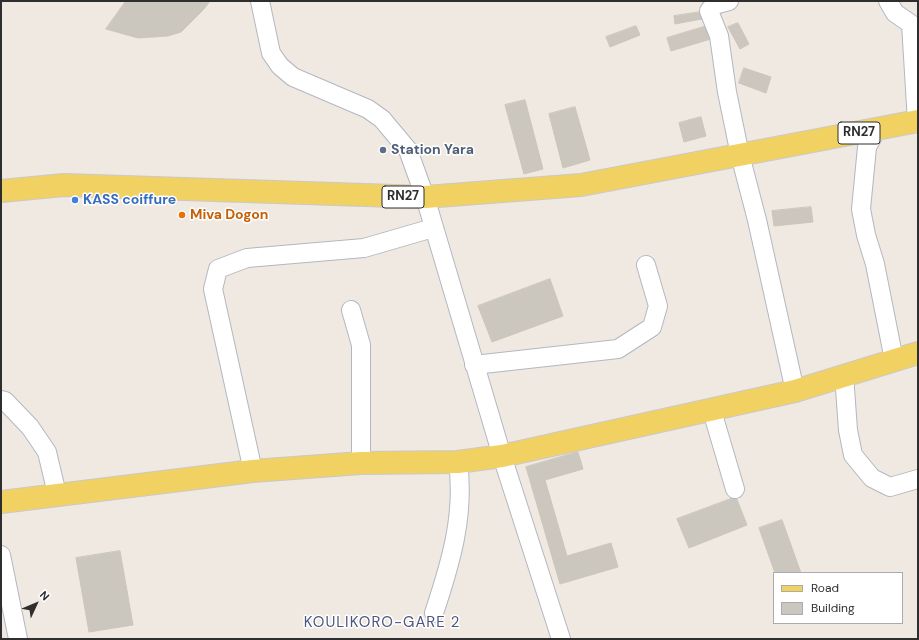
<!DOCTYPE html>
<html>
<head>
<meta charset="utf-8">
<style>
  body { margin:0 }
  #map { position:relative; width:919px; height:640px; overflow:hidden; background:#efe9e1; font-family:"DM Sans",sans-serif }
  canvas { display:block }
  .frame { position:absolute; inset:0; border:2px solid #2e2e2e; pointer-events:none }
  .legend { position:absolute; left:773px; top:572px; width:130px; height:52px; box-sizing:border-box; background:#fff; border:1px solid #ababab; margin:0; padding:5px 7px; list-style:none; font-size:12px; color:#2e2e2e }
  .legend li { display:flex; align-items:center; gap:8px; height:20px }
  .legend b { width:20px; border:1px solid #ababab }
  .north { position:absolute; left:16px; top:584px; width:40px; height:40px; -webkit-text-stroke:3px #fff; paint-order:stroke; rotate:46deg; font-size:11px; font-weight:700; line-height:16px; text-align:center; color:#2e2e2e }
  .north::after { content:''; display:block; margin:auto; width:14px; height:18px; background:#2e2e2e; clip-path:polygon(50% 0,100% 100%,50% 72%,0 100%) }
</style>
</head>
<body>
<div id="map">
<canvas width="919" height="640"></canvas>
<div class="frame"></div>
<ul class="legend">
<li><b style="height:5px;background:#f2d163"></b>Road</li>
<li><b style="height:11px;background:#cbc7bf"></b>Building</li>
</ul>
<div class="north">N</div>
</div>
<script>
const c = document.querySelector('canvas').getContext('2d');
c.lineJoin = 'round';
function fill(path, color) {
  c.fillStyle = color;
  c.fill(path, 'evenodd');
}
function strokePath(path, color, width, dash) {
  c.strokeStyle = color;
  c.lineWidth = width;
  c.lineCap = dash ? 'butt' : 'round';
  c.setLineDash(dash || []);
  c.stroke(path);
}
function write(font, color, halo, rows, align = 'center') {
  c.font = font + ' "DM Sans",sans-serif';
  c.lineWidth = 3;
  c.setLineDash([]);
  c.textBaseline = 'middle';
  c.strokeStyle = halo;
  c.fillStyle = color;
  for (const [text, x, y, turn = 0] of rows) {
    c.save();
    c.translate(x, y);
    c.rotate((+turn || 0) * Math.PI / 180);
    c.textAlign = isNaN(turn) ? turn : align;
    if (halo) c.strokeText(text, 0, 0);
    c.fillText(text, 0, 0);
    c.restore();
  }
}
const building = new Path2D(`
  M126 1H210L204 9 181 32 168 36 138 38 106 29Z
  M701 12 702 19 675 24 674 16Z
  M738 23 749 44 740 49 728 27Z
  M710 25 714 38 671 51 667 38Z
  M636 26 640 35 610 47 606 37Z
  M744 68 771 77 766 93 739 83Z
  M525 100 543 169 524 174 505 105Z
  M575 107 590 160 563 168 549 114Z
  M701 117 706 136 684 142 679 123Z
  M811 207 813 222 774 226 772 211Z
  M550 279 563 316 492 342 478 306Z
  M578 452 583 469 545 480 567 556 611 543 618 567 560 584 526 467Z
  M736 497 747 525 689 548 677 519Z
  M782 520 801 573H775L759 528Z
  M120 551 133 625 89 632 76 558Z`);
fill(building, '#cbc7bf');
strokePath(building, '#cbc5ba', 1);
const minor = new Path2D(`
  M260 1 271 53 280 66 293 77 368 109 382 119 408 150 425 197 502 456 561 639
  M729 1 714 5 709 11 719 36 727 92 740 155 757 220 795 391
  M888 1 895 13 911 24 917 122
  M877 129 867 147 861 209 866 235 875 264 894 360
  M351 310 361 345V463
  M474 365 618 349 652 327 658 306 646 265
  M844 375 848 430 853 455 872 478 890 487 918 479
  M1 400 5 401 30 427 47 452 57 494
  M712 411 735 489
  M253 471 213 289 218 269 247 258 364 248 433 228
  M1 555 18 639
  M434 613C451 562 465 515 458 462`);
const major = new Path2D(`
  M1 191 64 185 425 197 581 185 918 121
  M1 502 253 471 361 463 458 462 502 456 795 391 918 353`);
strokePath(minor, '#b4b7c1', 20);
strokePath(major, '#c9c9c9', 24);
strokePath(minor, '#fff', 18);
strokePath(major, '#f2d163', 22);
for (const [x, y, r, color] of [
  [383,150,4,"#5c6f8a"],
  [75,200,4,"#3f7fe0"],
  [182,215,4,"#e8710a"]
]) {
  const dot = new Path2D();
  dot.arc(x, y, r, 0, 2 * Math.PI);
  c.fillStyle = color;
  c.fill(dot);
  strokePath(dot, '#fff', 1.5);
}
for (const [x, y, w] of [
  [859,133,42],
  [403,197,42]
]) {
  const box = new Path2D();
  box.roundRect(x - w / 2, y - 11, w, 22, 3);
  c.fillStyle = '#fff';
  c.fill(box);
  strokePath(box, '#2e2e2e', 1);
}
write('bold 13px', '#2e2e2e', null, [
  ["RN27",859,133],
  ["RN27",403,197]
]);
write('bold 14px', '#4e5e75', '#fff', [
  ["Station Yara",391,150]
], 'left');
write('bold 14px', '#366cbe', '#fff', [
  ["KASS coiffure",83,200]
], 'left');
write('bold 14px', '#c56008', '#fff', [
  ["Miva Dogon",190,215]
], 'left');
c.letterSpacing = '1px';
write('15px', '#4d5680', '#fff', [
  ["KOULIKORO-GARE 2",382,623]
]);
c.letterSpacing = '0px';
</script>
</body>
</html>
